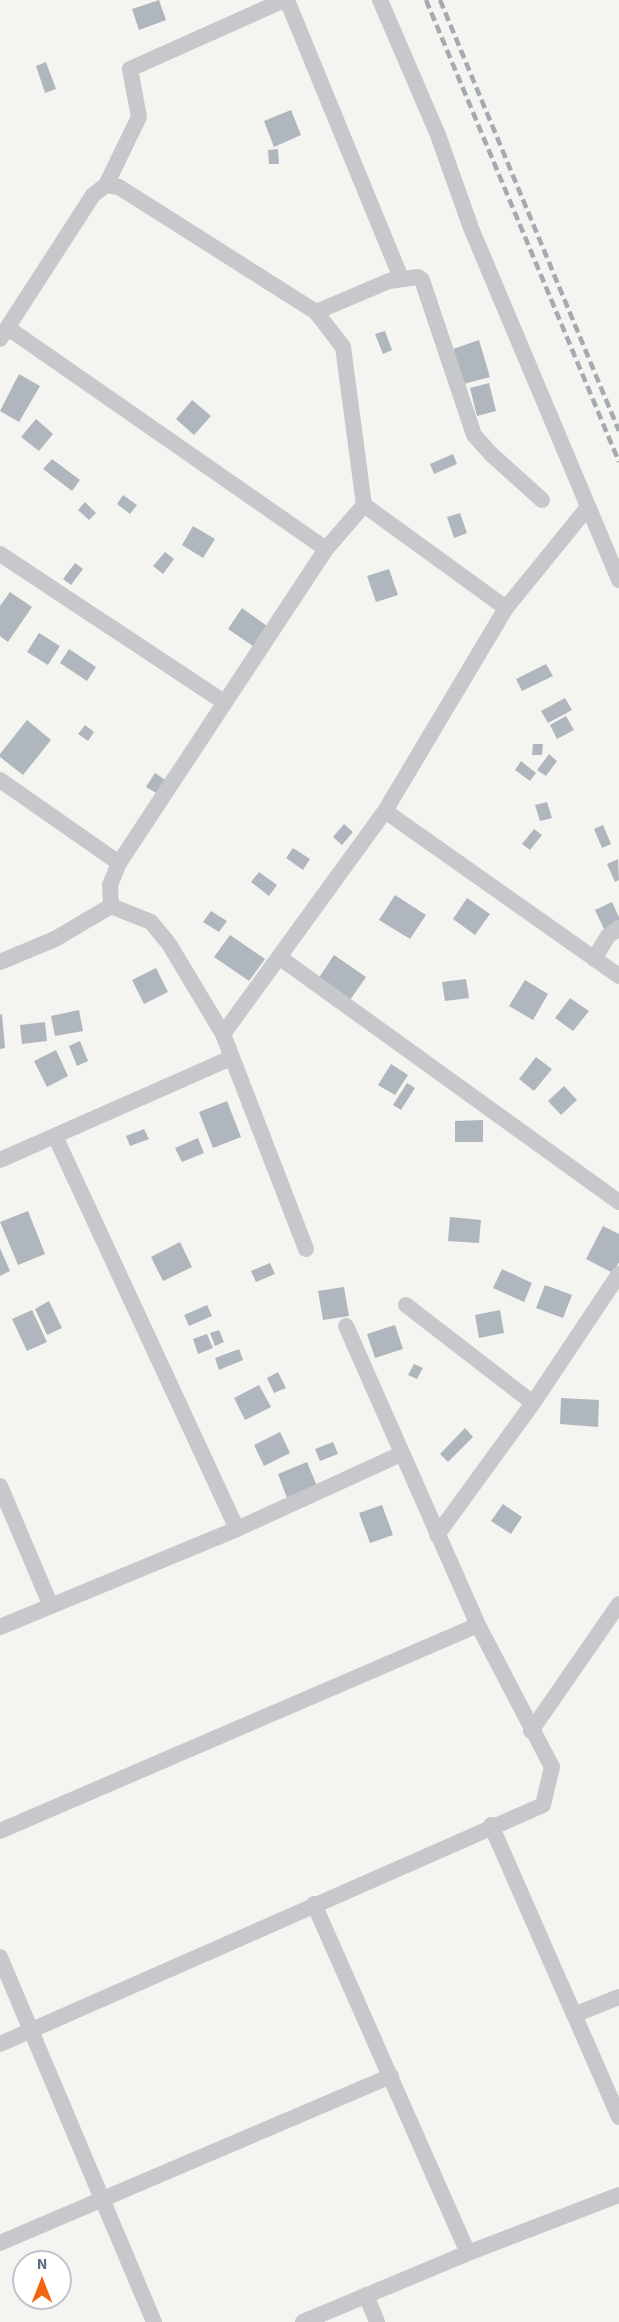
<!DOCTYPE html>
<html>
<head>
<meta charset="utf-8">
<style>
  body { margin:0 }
  #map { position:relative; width:619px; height:2322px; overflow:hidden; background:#f4f5f0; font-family:"Source Sans 3",sans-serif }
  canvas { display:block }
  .north { position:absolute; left:12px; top:2250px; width:60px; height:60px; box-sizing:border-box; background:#fff; border:2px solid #bfc5ce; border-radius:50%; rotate:0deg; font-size:16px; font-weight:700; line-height:24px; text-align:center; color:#606f84 }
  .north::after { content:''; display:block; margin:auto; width:21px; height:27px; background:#f36511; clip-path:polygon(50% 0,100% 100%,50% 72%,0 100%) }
</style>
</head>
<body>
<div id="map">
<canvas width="619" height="2322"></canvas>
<div class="north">N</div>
</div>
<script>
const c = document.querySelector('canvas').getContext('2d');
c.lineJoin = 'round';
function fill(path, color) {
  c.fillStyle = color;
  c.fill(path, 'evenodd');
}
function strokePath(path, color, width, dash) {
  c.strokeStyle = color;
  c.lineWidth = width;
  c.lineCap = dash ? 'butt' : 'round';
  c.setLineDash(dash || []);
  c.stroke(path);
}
fill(new Path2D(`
  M159 0 166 20 139 30 132 9Z
  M46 62 56 89 45 93 36 66Z
  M291 110 301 135 274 147 264 121Z
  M278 149 279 164H269L268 150Z
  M385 331 392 350 383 354 375 334Z
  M479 340 490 377 464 384 453 349Z
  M19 374 40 386 19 422 0 411Z
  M489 383 496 411 477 416 470 388Z
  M192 400 211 416 194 435 176 419Z
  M36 419 53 434 39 451 21 437Z
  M453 454 457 464 434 474 430 464Z
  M52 459 80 480 72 491 43 469Z
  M123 495 137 505 130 514 117 504Z
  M85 502 96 513 89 520 78 510Z
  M460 513 467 533 454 538 447 517Z
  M193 526 215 539 203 558 182 545Z
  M165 552 174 559 163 574 153 566Z
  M75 563 83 569 71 585 63 579Z
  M389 569 398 595 376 602 367 576Z
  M10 592 32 607 8 642 0 636V606Z
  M242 608 267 626 253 646 228 629Z
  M39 633 60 646 48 665 27 652Z
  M69 649 96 667 87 681 60 663Z
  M546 664 553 676 522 691 516 679Z
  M565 698 572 710 548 723 541 711Z
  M566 716 574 730 557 739 550 725Z
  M27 720 51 740 23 775 0 757V754Z
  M85 725 94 732 88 741 78 734Z
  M533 744H543L542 755H532Z
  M549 754 557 761 546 776 537 770Z
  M521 761 536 773 530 781 515 770Z
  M155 773 167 781 158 794 146 787Z
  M547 802 552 818 540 821 535 805Z
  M344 824 353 832 342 845 333 837Z
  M603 825 611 844 602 848 594 829Z
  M534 829 542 835 530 850 522 844Z
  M293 848 310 859 303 870 286 858Z
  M618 859 619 880 615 882 607 864Z
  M259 872 277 885 269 896 251 882Z
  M395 895 426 915 410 939 379 920Z
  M467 898 490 914 475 935 453 919Z
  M612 902 619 917V927L606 933 595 910Z
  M211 911 227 921 219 932 203 922Z
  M230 935 265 959 249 981 214 957Z
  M334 955 366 977 350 1000 318 979Z
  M156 968 168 992 144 1004 132 980Z
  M466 979 469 998 445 1001 442 982Z
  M525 980 548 994 533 1020 509 1006Z
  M570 998 589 1011 573 1031 555 1018Z
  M79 1010 83 1031 55 1036 51 1016Z
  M2 1014 5 1048 0 1049V1015Z
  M45 1022 47 1041 22 1044 20 1025Z
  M80 1041 88 1061 77 1066 69 1046Z
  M56 1050 68 1076 47 1087 34 1061Z
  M536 1057 552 1069 534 1091 519 1079Z
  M391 1064 408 1075 395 1095 378 1085Z
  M407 1083 415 1088 401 1110 393 1105Z
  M564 1086 577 1100 561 1115 548 1101Z
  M227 1101 241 1137 213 1148 199 1112Z
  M483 1120V1142H455V1121Z
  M144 1129 149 1139 130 1146 126 1136Z
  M198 1138 204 1153 182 1162 175 1148Z
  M28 1211 45 1254 18 1265 0 1222Z
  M450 1217 481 1220 479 1243 448 1241Z
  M603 1226 619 1234V1262L613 1273 586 1259Z
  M180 1242 192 1267 163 1281 151 1257Z
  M0 1248 10 1271 0 1276Z
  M270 1263 275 1274 256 1282 251 1271Z
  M502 1269 532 1283 524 1302 493 1288Z
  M545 1285 572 1295 563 1318 536 1308Z
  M344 1287 349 1316 323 1320 318 1291Z
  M49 1301 62 1328 47 1335 35 1309Z
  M207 1305 212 1316 189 1326 184 1315Z
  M32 1310 47 1342 27 1351 12 1319Z
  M500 1310 504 1333 479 1338 475 1315Z
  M395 1325 403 1349 375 1358 367 1334Z
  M219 1330 224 1342 215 1346 210 1333Z
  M207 1334 213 1348 198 1354 193 1339Z
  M239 1349 243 1360 219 1370 215 1358Z
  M414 1364 423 1368 417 1379 408 1375Z
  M278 1372 286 1388 274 1393 267 1378Z
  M259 1385 271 1407 245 1420 234 1398Z
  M561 1398 599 1400 598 1427 560 1424Z
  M465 1428 473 1437 448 1462 440 1454Z
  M280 1432 290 1453 264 1466 254 1445Z
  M333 1442 338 1454 320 1461 315 1449Z
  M307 1462 317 1486 287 1498 278 1474Z
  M503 1504 522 1517 511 1534 491 1521Z
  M382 1505 393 1535 370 1543 359 1513Z`), '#b0b6bd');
strokePath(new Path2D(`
  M380 0 438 135 471 228 619 580
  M106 185 139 117 130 69 282 1 289 5 401 278
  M316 312 389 281 418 277 422 280 474 435 491 454 542 500
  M8 328 326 549
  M0 339 93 195 106 185 119 187 316 312 343 347 364 505 506 608
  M0 554 224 702
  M0 780 119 863 110 885 111 906
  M385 811 619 976
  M119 863 326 549 364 505
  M111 906 151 922 169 944 223 1034 306 1249
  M279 957 619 1202
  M594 959 608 936 619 928
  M0 962 55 939 111 906
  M223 1034 385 811 506 608 588 507
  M55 1136 237 1529
  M0 1160 231 1058
  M406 1305 533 1403
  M0 1486 51 1606
  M437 1535 533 1403 619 1274
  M0 1627 237 1529 401 1454
  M531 1731 619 1604
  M491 1825 619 2117
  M0 1831 478 1625
  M314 1904 468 2253
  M0 1957 154 2322
  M574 2015 619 1997
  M0 2044 543 1805 552 1767 478 1625 346 1326
  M0 2243 391 2076
  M366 2295 377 2322
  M303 2322 468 2253 619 2195`), '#c6c8cc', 16);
strokePath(new Path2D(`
  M426 0 619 462
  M440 0 619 431`), '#a5a9b0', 4.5, [9, 4.5]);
</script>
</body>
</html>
